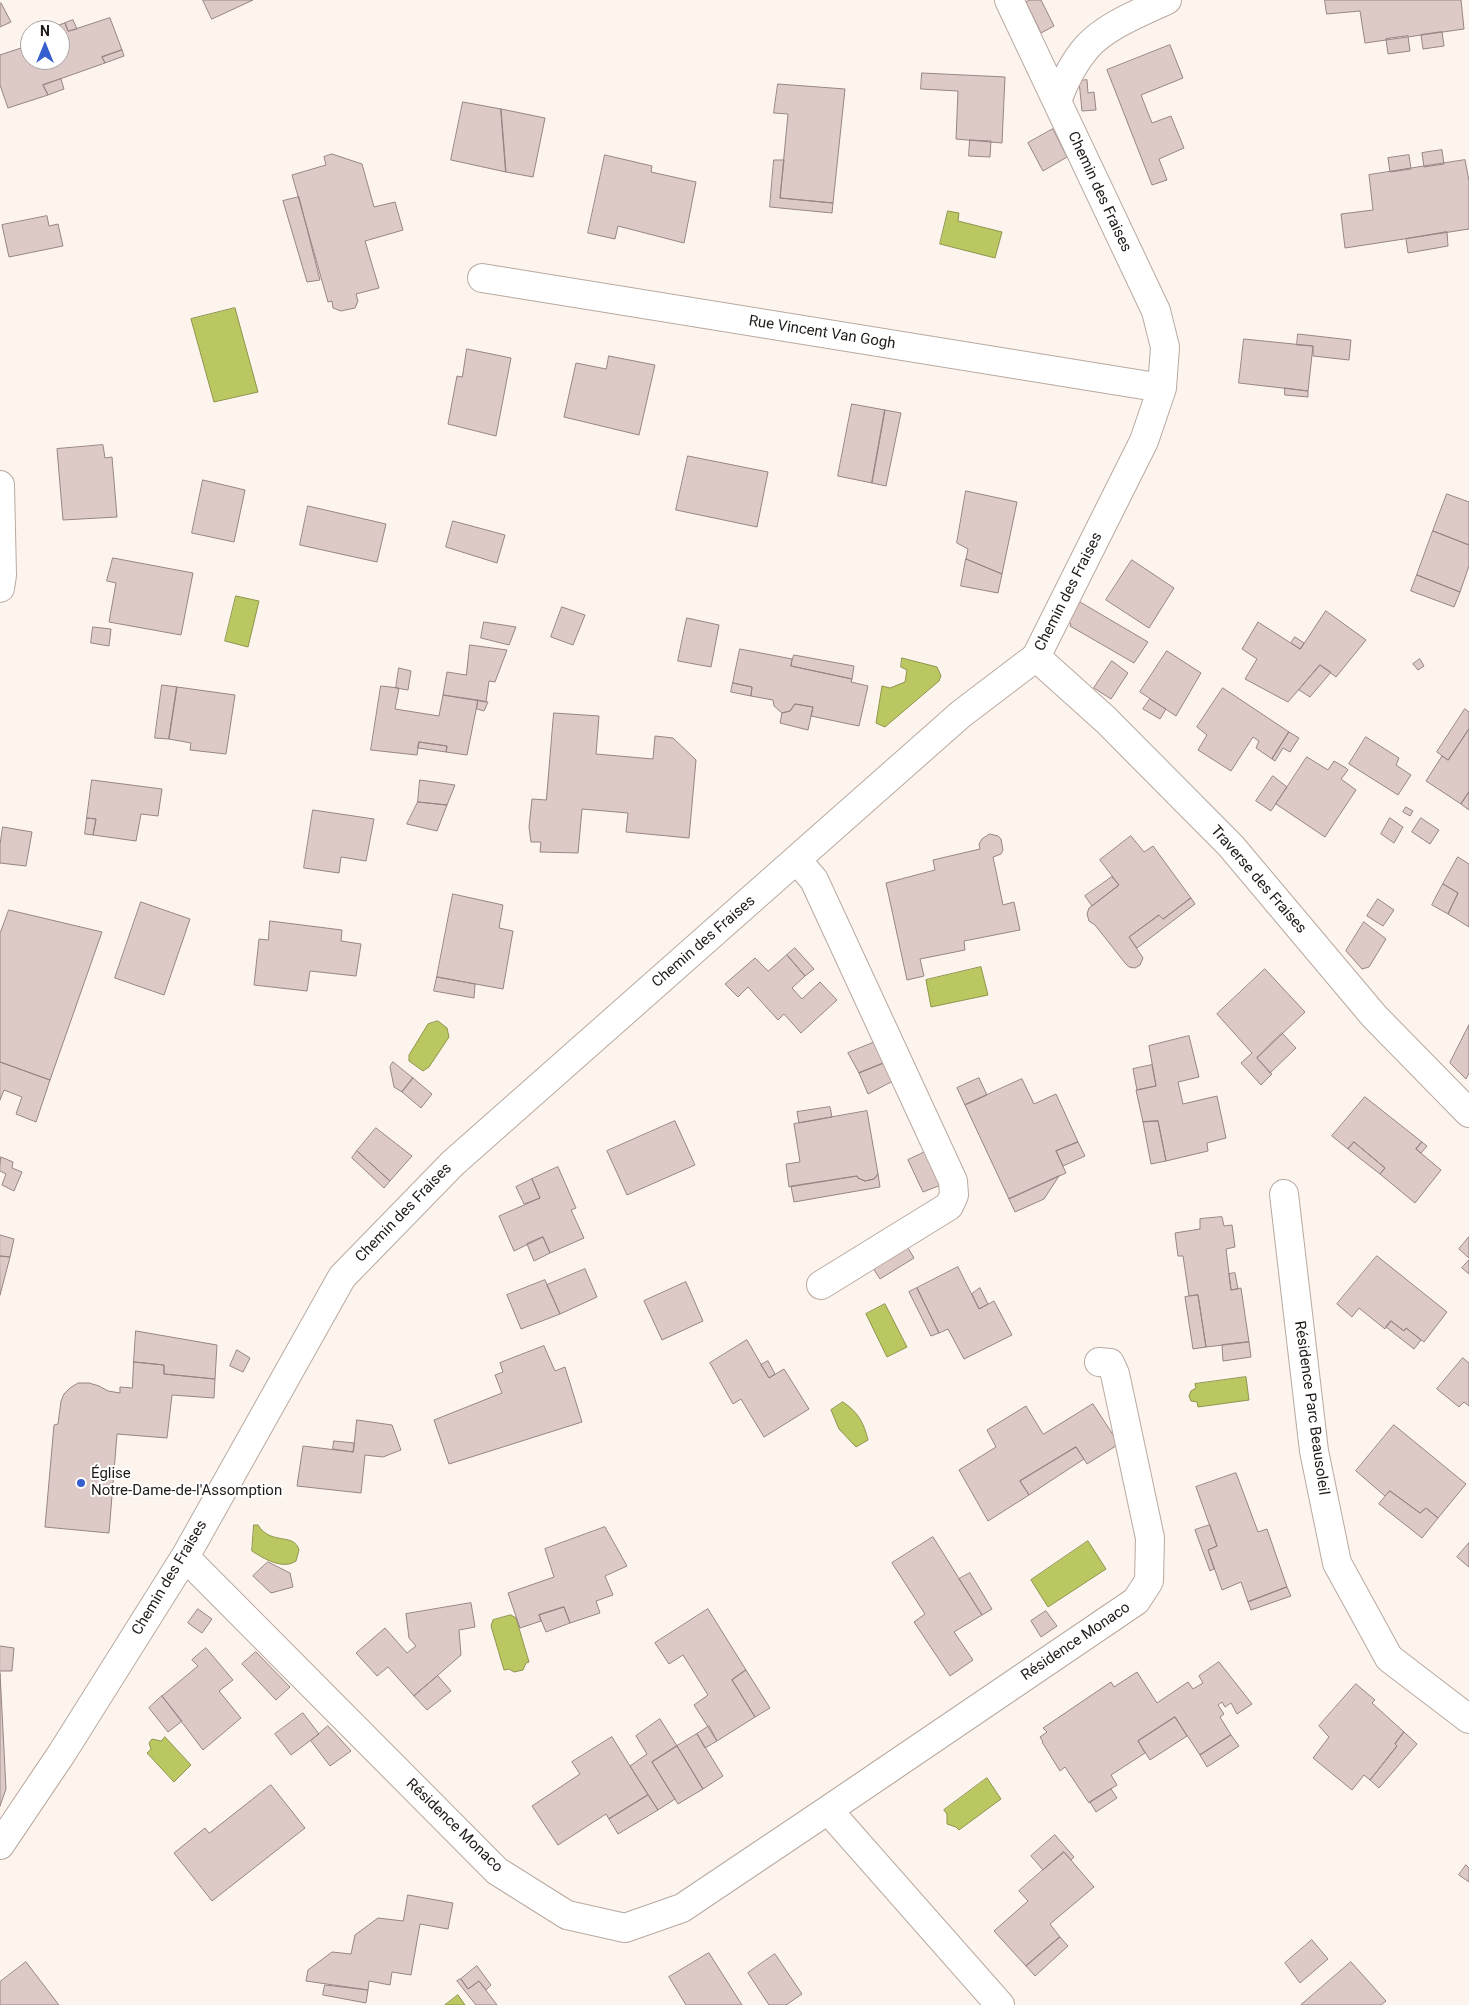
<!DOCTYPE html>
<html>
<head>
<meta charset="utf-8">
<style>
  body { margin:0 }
  #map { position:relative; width:1469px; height:2005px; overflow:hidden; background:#fdf4ee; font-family:Roboto,sans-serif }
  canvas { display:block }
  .north { position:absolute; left:20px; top:20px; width:50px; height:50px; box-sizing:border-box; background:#fff; border:1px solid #a6a4a3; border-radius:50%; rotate:0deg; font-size:14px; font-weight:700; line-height:20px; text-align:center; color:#211b18 }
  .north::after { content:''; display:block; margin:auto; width:18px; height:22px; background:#355ece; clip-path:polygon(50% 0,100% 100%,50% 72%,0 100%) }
</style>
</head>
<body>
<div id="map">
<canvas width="1469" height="2005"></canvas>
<div class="north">N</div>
</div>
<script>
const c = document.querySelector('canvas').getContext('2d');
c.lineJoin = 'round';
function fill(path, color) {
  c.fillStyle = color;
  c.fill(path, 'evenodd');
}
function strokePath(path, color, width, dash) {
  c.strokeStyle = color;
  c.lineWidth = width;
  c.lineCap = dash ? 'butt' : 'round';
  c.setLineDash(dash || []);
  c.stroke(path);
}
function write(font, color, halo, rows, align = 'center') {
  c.font = font + ' Roboto,sans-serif';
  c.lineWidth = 4;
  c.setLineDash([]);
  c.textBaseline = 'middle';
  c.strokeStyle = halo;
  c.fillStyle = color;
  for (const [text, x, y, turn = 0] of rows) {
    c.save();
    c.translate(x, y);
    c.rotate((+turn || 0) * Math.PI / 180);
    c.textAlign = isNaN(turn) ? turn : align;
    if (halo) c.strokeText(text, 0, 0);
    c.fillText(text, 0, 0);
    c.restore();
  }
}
const water = new Path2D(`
  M948 211 959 213 958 221 1002 232 995 258 940 244Z
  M235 308 258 392 214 402 191 319Z
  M236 596 259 601 248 647 225 641Z
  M902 658 937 667 941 676 939 681 885 727 876 723 882 686 890 688 905 682 907 670 901 667Z
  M981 967 988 995 931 1007 926 980Z
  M438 1021 447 1028 449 1037 429 1067 423 1071 409 1061V1055L428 1024Z
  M885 1304 907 1347 887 1357 866 1314Z
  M1246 1377 1249 1400 1198 1407 1197 1402 1191 1401 1189 1396 1191 1391 1196 1388 1195 1384Z
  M843 1402C858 1412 864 1423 868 1440L856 1447 839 1429 831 1410Z
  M254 1525H258C271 1546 294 1532 299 1550L296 1561C283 1570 264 1559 252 1551Z
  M1088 1541 1106 1569 1048 1607 1031 1580Z
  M511 1615 516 1618 529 1662 526 1663 523 1670 514 1672 509 1669 504 1670 491 1626 493 1620Z
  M165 1737 191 1765 174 1782 147 1753 151 1749 149 1743 152 1739 161 1741Z
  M987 1778 1001 1799 959 1830 956 1827 947 1824V1814L944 1810Z
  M458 1995 465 2005H445Z`);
fill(water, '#bbc862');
strokePath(water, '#8d944c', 1);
const building = new Path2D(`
  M203 0H253L212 19Z
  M1031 0H1041L1054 26 1041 33 1026 2Z
  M1325 0H1461L1464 29 1365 43 1360 11 1327 14Z
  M1 3 11 22 0 27V4Z
  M110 18 122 50 102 57 105 63 43 85 48 95 8 108 0 85V55L30 45V60H60V30L46 29 65 23 68 31Z
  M73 20 77 29 68 31 65 23Z
  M1442 32 1444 46 1423 49 1421 35Z
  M1408 36 1410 51 1388 54 1386 39Z
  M1170 45 1183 78 1141 95 1152 123 1171 116 1184 148 1159 159 1167 180 1152 185 1107 70Z
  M122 50 124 56 105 63 102 57Z
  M922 73 1005 77 1002 143 956 139 958 91 921 89Z
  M61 79 64 89 48 95 43 85Z
  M1087 80 1088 93 1094 92 1096 110 1082 111 1079 81Z
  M778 84 845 89 833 203 780 198 788 114 774 113Z
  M463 102 501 109 506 172 451 160Z
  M501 109 545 118 533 177 506 172Z
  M1053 129 1067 157 1043 171 1028 143Z
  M970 140 991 141 990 157 969 156Z
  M1442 150 1444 164 1424 167 1422 153Z
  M332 154 362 164 374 207 395 202 403 230 365 241 379 288 356 294 358 301 355 308 341 311 333 308 332 301 328 302 292 175 326 165 324 157Z
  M605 155 652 166 651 172 696 182 684 243 618 226 615 239 588 233Z
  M1409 155 1411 169 1390 172 1388 158Z
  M774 160H784L780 198 833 203 832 213 770 207Z
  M1465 160 1469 181V229L1345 248 1341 214 1373 210 1369 175Z
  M299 197 320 280 307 282 283 201Z
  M47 216 49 226 58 224 63 246 9 257 2 225Z
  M1447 232 1448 246 1408 253 1406 239Z
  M1298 334 1351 340 1349 360 1313 356V346L1297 345Z
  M1244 339 1313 346 1308 391 1239 383Z
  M467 349 511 358 496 436 448 424 457 376 462 377Z
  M609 356 655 365 639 435 564 417 576 363 606 369Z
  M1285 388 1308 391V397L1285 395Z
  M852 404 885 410 872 483 838 476Z
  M885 410 901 413 886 486 872 483Z
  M103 445 105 458 112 457 117 517 63 520 57 449Z
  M688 456 768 472 757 527 676 510Z
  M203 480 245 490 234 542 192 533Z
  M966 491 1017 502 1002 574 966 559 968 549 957 543Z
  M1447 494 1469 502V545L1433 531Z
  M308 506 386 524 377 562 300 545Z
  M453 521 505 535 497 563 446 547Z
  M1433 531 1469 545V566L1460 592 1417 575Z
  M113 558 193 573 181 635 109 622 116 583 107 581Z
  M966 559 1002 574 998 593 961 586Z
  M1132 560 1174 588 1149 628 1106 600Z
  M1417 575 1460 592 1454 607 1411 591Z
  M1075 599 1148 642 1134 663 1070 626 1071 624 1064 620Z
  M562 607 585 615 573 645 551 637Z
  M1326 611 1366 640 1336 677 1320 665 1288 702 1245 679 1257 659 1242 649 1258 622 1300 649Z
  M687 618 719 625 711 667 678 661Z
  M484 622 516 627 509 645 481 638Z
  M93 627 111 629 109 646 91 643Z
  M1295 637 1304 643 1300 649 1291 643Z
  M470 645 507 650 495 682 489 681 486 702 443 695 447 672 466 675Z
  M740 649 792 659 791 666 852 679 851 682 868 686 859 726 811 716 813 707 795 704 790 711 782 713 774 706 773 700 751 696 752 687 733 683Z
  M1167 651 1201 673 1176 716 1140 692Z
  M794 655 854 666 852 679 791 666Z
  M1420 659 1424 666 1418 670 1413 664Z
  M1112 661 1128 673 1111 699 1094 688Z
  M1320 665 1331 672 1310 697 1299 690Z
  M399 668 411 671 408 690 396 688Z
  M733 683 752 687 751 696 731 692Z
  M162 685 177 687 169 739 155 738Z
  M381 686 399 688 395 709 439 716 443 695 478 700 467 755 446 752 447 746 419 742 417 755 371 750Z
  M177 687 235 695 226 754 190 750 191 743 169 739Z
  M1223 688 1289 732 1272 759 1256 748 1259 741 1253 737 1231 771 1198 750 1207 735 1197 727Z
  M1150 699 1166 709 1160 719 1143 709Z
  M478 700 488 702 484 711 477 709Z
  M795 704 813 707 808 730 780 723 782 713 790 711Z
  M1465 709 1469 712V729L1448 760 1437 752Z
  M554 713 599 716 596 754 653 759 655 736 673 738 696 760 689 838 626 832 628 813 582 809 578 853 540 852 541 842H531L529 827 532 799 546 800Z
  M1469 729V792L1461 804 1426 781 1442 756 1448 760Z
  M1289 732 1299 738 1290 752 1283 748 1275 761 1272 759Z
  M1366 737 1399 758 1396 765 1411 775 1398 795 1349 764Z
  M419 742 447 746 446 752 418 748Z
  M1307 757 1328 770 1334 761 1346 768 1348 770 1341 779 1356 790 1325 837 1276 804Z
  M1273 776 1287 787 1271 811 1256 801Z
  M92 780 162 789 158 816 141 814 136 841 93 835 96 819 87 818Z
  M420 780 455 785 447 805 418 802Z
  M1469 792V810L1461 804Z
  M418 802 447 805 437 831 407 824Z
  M1406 807 1413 811 1410 816 1403 812Z
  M313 810 374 819 366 861 341 857 339 873 304 868Z
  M87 818 96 819 93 835 85 834Z
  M1390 818 1403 827 1394 843 1381 834Z
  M1421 818 1439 830 1430 844 1412 832Z
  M3 827 32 832 26 866 0 863V845Z
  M990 834 998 836 1001 839 1003 850 1001 854 993 857 1003 905 1014 902 1020 930 964 941 965 950 920 959 924 976 907 980 886 883 935 870 933 860 980 849 979 844 982 839Z
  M1131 836 1144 852 1153 846 1191 898 1163 919 1159 915 1129 937 1143 958 1140 965 1135 968 1129 967 1125 963 1095 925 1089 921 1087 914 1089 908 1119 885 1100 860Z
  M1458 857 1469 864V927L1448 914 1458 893 1443 884Z
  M1112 877 1119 885 1092 906 1085 896Z
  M1443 884 1458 893 1448 914 1432 905Z
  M453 894 503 905 499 928 513 931 503 989 437 977Z
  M1191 898 1195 904 1137 948 1129 937 1159 915 1163 919Z
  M1378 899 1394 910 1383 926 1367 916Z
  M141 902 190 919 164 995 115 978Z
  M9 910 102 932 50 1080 0 1062V934Z
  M270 921 342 930 341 941 361 944 356 976 310 971 307 991 254 985 259 939 268 940Z
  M1364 922 1386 939 1369 967 1362 969 1346 951Z
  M795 948 814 969 805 976 787 955Z
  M787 955 805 976 792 988 802 999 820 982 837 1000 801 1033 784 1014 778 1020 748 987 738 997 725 984 755 958 768 971Z
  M1265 969 1305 1012 1257 1058 1272 1074 1261 1085 1241 1063 1252 1053 1217 1014Z
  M437 977 475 984 474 998 434 991Z
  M1469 1025V1073L1466 1079 1450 1063Z
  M1282 1033 1296 1048 1270 1073 1257 1058Z
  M1189 1036 1199 1077 1178 1082 1183 1104 1217 1096 1226 1138 1207 1143 1208 1151 1166 1161 1158 1121 1143 1122 1136 1090 1156 1086 1149 1046Z
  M875 1042 884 1063 859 1073 848 1053Z
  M0 1062 50 1080 36 1122 16 1114 22 1097 4 1090 0 1100Z
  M393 1062 413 1078 402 1092 394 1087 390 1067Z
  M884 1063 893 1081 868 1094 859 1073Z
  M1152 1065 1156 1086 1137 1090 1133 1069Z
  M413 1078 432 1094 421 1108 402 1092Z
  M979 1078 987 1095 965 1105 957 1088Z
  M1022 1079 1034 1104 1056 1094 1078 1142 1056 1151 1066 1173 1009 1199 965 1105Z
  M1365 1097 1422 1142 1416 1149 1441 1170 1415 1203 1380 1174 1385 1168 1354 1142 1348 1149 1332 1136Z
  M830 1107 832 1117 799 1123 797 1112Z
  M867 1111 878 1174 874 1179 865 1181 858 1178 857 1176 789 1187 786 1164 800 1162 794 1124Z
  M675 1121 695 1165 627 1195 607 1151Z
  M1158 1121 1166 1161 1151 1164 1143 1122Z
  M376 1128 412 1156 390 1181 357 1151Z
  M1078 1142 1085 1156 1063 1166 1056 1151Z
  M1354 1142 1385 1168 1380 1174 1348 1149Z
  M1422 1142 1427 1146 1421 1153 1416 1149Z
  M357 1151 390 1181 384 1188 352 1158Z
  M925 1152 941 1185 923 1192 908 1160Z
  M1 1157 13 1162 12 1168 22 1172 14 1191 2 1185 6 1174 0 1171Z
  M558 1167 576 1208 571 1210 584 1238 550 1253 543 1237 514 1251 499 1216 540 1198 532 1179Z
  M878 1174 880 1187 794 1202 791 1186 857 1176 858 1178 865 1181 874 1179Z
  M1059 1176 1044 1199 1015 1212 1009 1199Z
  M532 1179 540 1198 524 1204 516 1187Z
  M1222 1217 1224 1226 1232 1225 1235 1247 1226 1249 1231 1290 1241 1288 1249 1342 1206 1347 1198 1295 1189 1296 1183 1256H1178L1175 1233 1200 1229V1219Z
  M0 1235 14 1239 10 1257 0 1256Z
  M543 1237 550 1253 534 1261 527 1244Z
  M1469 1237V1258L1459 1249Z
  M905 1243 914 1258 880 1279 871 1265Z
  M0 1256 10 1257 0 1295Z
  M1377 1256 1447 1312 1424 1342 1406 1328 1404 1331 1391 1321 1385 1329 1359 1308 1352 1317 1337 1304Z
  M1469 1260V1274L1462 1268Z
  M958 1267 979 1309 994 1301 1012 1335 964 1359 948 1329 939 1333 917 1288Z
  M585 1269 597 1297 560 1314 547 1285Z
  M1235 1273 1238 1289 1231 1290 1229 1274Z
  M545 1280 560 1314 521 1329 507 1295Z
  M686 1282 703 1321 662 1340 644 1301Z
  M917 1288 939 1333 931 1336 909 1292Z
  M980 1288 988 1304 979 1309 972 1294Z
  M1198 1295 1206 1347 1193 1349 1185 1297Z
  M1391 1321 1404 1331 1406 1328 1421 1340 1414 1349 1386 1327Z
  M136 1331 217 1345 215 1379 164 1374V1365L134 1362Z
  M747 1340 769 1378 784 1369 809 1409 764 1437 741 1399 733 1404 710 1363Z
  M1249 1342 1251 1357 1223 1361 1222 1345Z
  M544 1346 555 1371 565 1367 582 1422 449 1464 434 1420 502 1393 495 1375 503 1372 500 1363Z
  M237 1350 250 1358 243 1372 230 1366Z
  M1463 1358 1469 1363V1406L1464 1402 1459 1407 1437 1389Z
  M768 1361 775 1374 769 1378 761 1365Z
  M134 1362 164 1365V1374L215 1379 214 1398 172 1395 167 1438 117 1434 109 1533 45 1527 54 1425 58 1424 61 1401 64 1394 70 1388 78 1383H89L99 1386 108 1391 120 1393V1387L132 1388Z
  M1093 1404 1119 1444 1087 1464 1076 1447 1020 1481 1029 1495 988 1521 959 1470 996 1447 987 1430 1026 1406 1043 1434Z
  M357 1420 392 1425 401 1450 383 1457 365 1455 361 1493 297 1486 303 1446 353 1452Z
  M1394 1425 1466 1484 1438 1518 1426 1508 1420 1513 1390 1491 1385 1496 1356 1471Z
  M334 1441 354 1443 353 1452 333 1449Z
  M1076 1447 1084 1459 1029 1495 1020 1481Z
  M1236 1473 1258 1532 1267 1529 1287 1587 1248 1602 1241 1582 1222 1590 1208 1550 1217 1546 1196 1487Z
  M1390 1491 1420 1513 1426 1508 1438 1518 1422 1538 1379 1504Z
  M1210 1525 1217 1546 1208 1550 1214 1569 1210 1571 1195 1530Z
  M605 1527 627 1566 605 1576 613 1595 596 1601 600 1613 570 1623 564 1607 539 1615 541 1621 520 1628 508 1593 554 1577 545 1549Z
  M933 1537 982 1615 954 1632 973 1660 950 1676 914 1622 925 1614 892 1563Z
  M1469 1543V1567L1457 1557Z
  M268 1562 290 1573 293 1587 271 1593 253 1576Z
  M970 1573 992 1609 982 1615 959 1579Z
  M1287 1587 1291 1596 1251 1610 1248 1602Z
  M471 1603 475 1627 459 1630 461 1655 414 1696 388 1667 377 1676 356 1653 385 1628 407 1653 416 1646 409 1638 406 1614Z
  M564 1607 570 1623 546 1632 539 1615Z
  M198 1609 212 1619 202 1633 188 1623Z
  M708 1609 746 1670 732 1680 755 1717 717 1741 694 1705 708 1695 683 1655 669 1664 655 1643Z
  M1046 1611 1057 1626 1041 1637 1031 1621Z
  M0 1646 14 1648 12 1671H0Z
  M206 1648 233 1680 219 1691 241 1718 203 1750 162 1696 198 1666 192 1660Z
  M256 1652 290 1687 276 1700 242 1664Z
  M1219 1662 1252 1704 1237 1714 1231 1703 1225 1707 1222 1702 1218 1705 1224 1714 1220 1717 1231 1735 1200 1755 1175 1717 1138 1741 1145 1753 1111 1775 1117 1785 1089 1803 1065 1767 1060 1771 1042 1742H1043L1040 1737 1047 1732 1043 1728 1111 1682 1114 1687 1137 1672 1157 1703 1188 1682 1193 1689 1203 1683 1199 1676Z
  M746 1670 770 1708 755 1717 732 1680Z
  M0 1673 6 1789 0 1806Z
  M438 1676 451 1691 427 1710 414 1696Z
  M1356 1684 1375 1700 1372 1703 1404 1732 1395 1744 1397 1746 1370 1780 1364 1775 1352 1790 1313 1758 1329 1737 1319 1726Z
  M162 1696 182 1721 168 1732 149 1708Z
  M303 1713 319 1734 291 1755 275 1734Z
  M1175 1717 1187 1736 1150 1760 1138 1741Z
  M660 1719 677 1746 652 1762 675 1799 658 1810 630 1766 647 1754 636 1736Z
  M328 1726 351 1751 330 1766 311 1741Z
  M709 1726 717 1741 705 1748 697 1734Z
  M1404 1732 1417 1744 1379 1788 1370 1780 1397 1746 1395 1744Z
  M697 1734 723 1776 703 1789 677 1746Z
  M1231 1735 1239 1746 1207 1767 1200 1755Z
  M612 1737 648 1795 609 1819 606 1814 558 1845 532 1806 580 1774 572 1762Z
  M677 1746 703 1789 678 1804 652 1762Z
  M271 1785 305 1828 212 1901 174 1853 205 1828 209 1833Z
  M1111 1789 1117 1798 1096 1812 1090 1802Z
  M648 1795 658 1810 618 1834 609 1819Z
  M1055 1835 1074 1857 1071 1860 1064 1852 1043 1870 1031 1856Z
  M1064 1852 1094 1887 1050 1924 1060 1937 1026 1966 994 1931 1028 1901 1019 1891Z
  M1466 1865 1469 1868V1882L1459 1875Z
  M408 1895 453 1903 448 1929 420 1924 411 1975 392 1972 390 1985 369 1981 368 1990 306 1981 308 1970 332 1952 351 1954 355 1935 378 1918 403 1921Z
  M1060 1937 1068 1946 1035 1976 1026 1966Z
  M1312 1940 1328 1959 1300 1983 1285 1963Z
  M709 1953 742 2005H686L669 1977Z
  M775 1954 802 1994 786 2005H769L748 1973Z
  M26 1962 59 2005H0V1982Z
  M1351 1962 1386 2001 1381 2005H1301Z
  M477 1966 491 1985 486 1990 479 1981 468 1989 461 1979Z
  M461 1979 468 1989 479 1981 497 2005H476L457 1981Z
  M325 1985 368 1990 366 2003 323 1995Z`);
fill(building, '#ddcac7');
strokePath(building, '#978583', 1);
const street = new Path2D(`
  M1057 101C1064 82 1073 63 1087 47 1107 25 1140 13 1167 0
  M482 278 1162 388
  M1036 657 1106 720 1231 846 1374 1016 1469 1113
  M797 860 814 880 953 1181 954 1195 949 1206 821 1285
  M1284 1194 1314 1451 1337 1563 1389 1658 1469 1719
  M185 1557 497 1871 567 1915 625 1928 682 1908 828 1810 1000 2005
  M828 1810 1136 1601 1149 1581 1150 1538 1115 1374 1110 1363 1099 1362
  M0 1845 62 1753 185 1557 342 1277 453 1163 961 714 1036 657 1144 441 1162 388 1165 347 1156 311 1009 0`);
const secondary = new Path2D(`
  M0 485 2 575 0 588`);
strokePath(street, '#b9aaa0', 30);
strokePath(secondary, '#b9aaa0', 30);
strokePath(street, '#fff', 28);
strokePath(secondary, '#fff', 28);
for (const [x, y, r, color] of [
  [81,1483,5,"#355ece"]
]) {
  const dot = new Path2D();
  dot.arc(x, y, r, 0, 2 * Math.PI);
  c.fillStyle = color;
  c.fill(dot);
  strokePath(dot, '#fff', 2);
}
write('15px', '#211b18', '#fff', [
  ["Chemin des Fraises",1099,192,65],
  ["Rue Vincent Van Gogh",822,333,9],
  ["Chemin des Fraises",1069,592,-63],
  ["Traverse des Fraises",1258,880,49],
  ["Chemin des Fraises",704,942,-41],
  ["Chemin des Fraises",404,1213,-46],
  ["Résidence Parc Beausoleil",1311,1408,82],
  ["Chemin des Fraises",170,1578,-59],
  ["Résidence Monaco",1076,1642,-34],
  ["Résidence Monaco",454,1826,44]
]);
write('15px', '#211b18', '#fff', [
  ["Église",91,1474],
  ["Notre-Dame-de-l'Assomption",91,1491]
], 'left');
</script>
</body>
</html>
